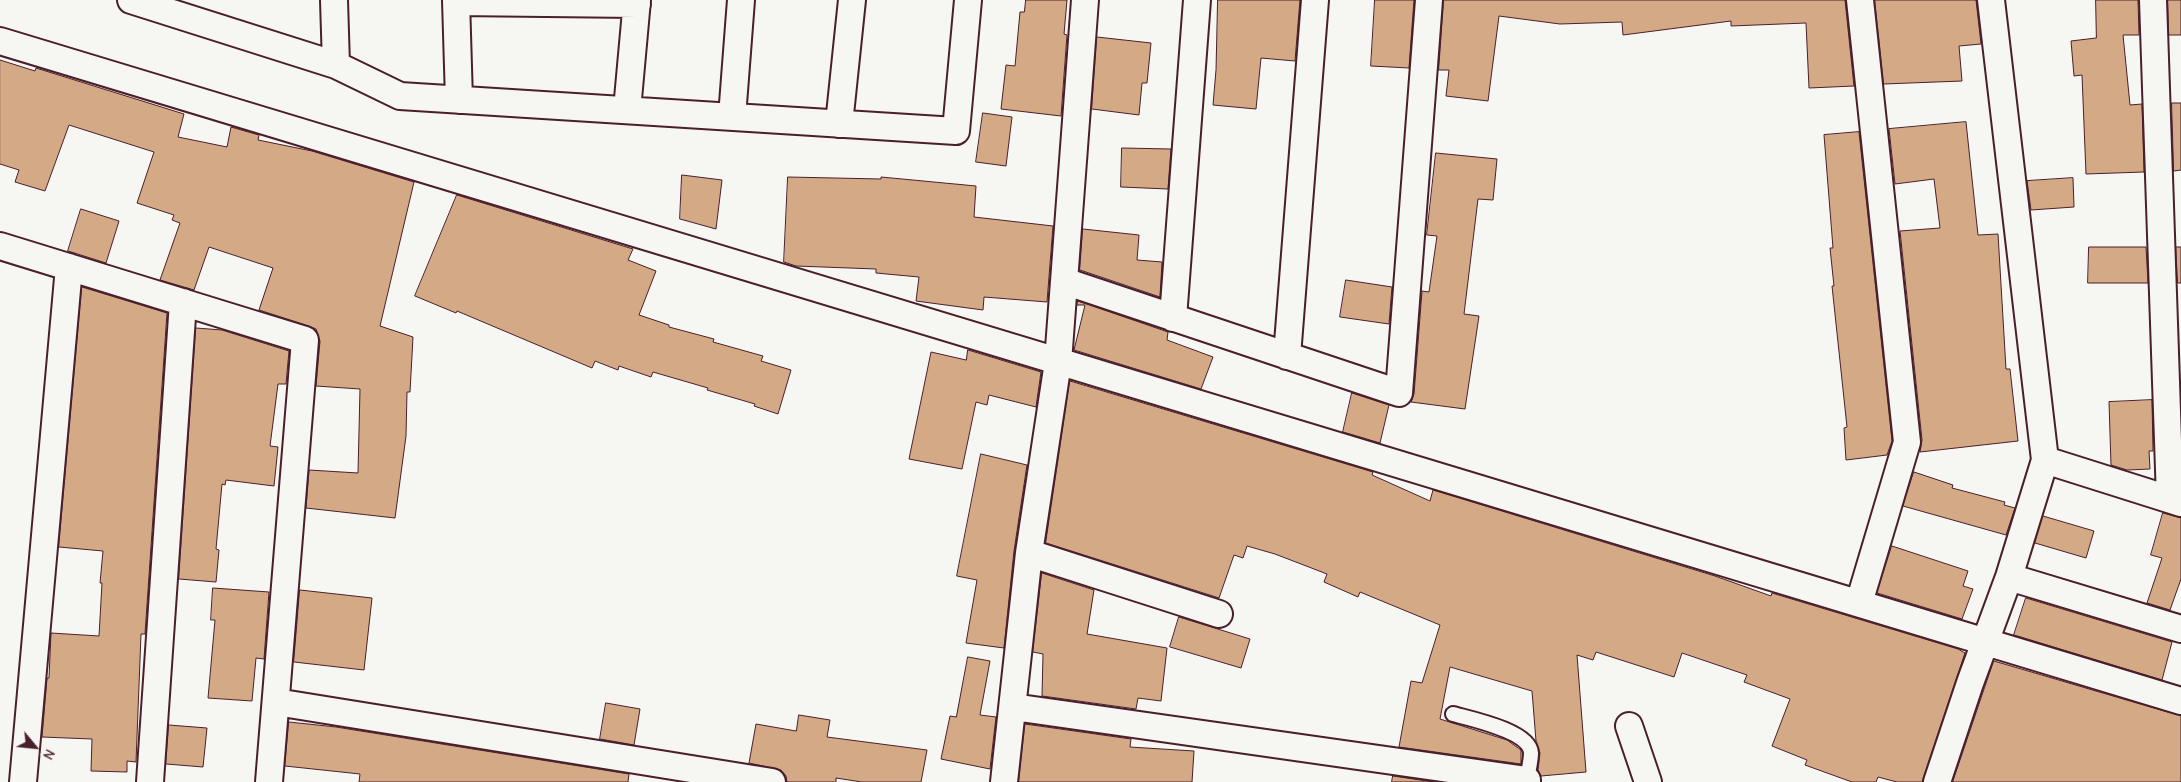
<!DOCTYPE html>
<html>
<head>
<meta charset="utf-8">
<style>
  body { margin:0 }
  #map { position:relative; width:2181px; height:782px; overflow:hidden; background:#f6f6f2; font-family:"Comic Neue",sans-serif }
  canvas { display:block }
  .north { position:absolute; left:10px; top:722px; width:50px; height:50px; -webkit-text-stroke:4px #f6f6f2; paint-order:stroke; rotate:118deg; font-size:14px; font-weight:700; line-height:20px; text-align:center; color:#4a1f2b }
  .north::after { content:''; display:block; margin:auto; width:18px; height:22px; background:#4a1f2b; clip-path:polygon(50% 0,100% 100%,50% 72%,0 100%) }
</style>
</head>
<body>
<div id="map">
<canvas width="2181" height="782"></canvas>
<div class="north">N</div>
</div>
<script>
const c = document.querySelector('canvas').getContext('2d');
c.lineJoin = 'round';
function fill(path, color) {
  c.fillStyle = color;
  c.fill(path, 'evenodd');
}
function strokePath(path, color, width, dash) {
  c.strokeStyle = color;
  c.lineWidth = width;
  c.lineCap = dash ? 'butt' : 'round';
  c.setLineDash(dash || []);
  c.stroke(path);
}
const building = new Path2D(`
  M1026 0H1067L1064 34 1067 35 1061 116 1001 109 1006 65 1015 66 1020 12H1024Z
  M1218 0H1300L1295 61 1261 58 1256 109 1213 105 1216 70Z
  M1375 0H1414L1409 68 1371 66Z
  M1444 0H1845L1854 86 1809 88 1806 23 1731 26V21L1623 35 1622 22 1560 24 1499 16 1488 101 1446 96 1449 70H1439Z
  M1875 0H1976L1981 44 1959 46 1962 81 1884 84Z
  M2096 0H2138L2139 35H2123L2130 105 2142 104 2144 172 2086 174 2082 75 2074 76 2071 41 2096 38Z
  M2168 0H2181V35H2169Z
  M1097 37 1151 43 1147 83H1142L1139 115 1092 109Z
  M0 60 35 71 36 68 184 114 178 137 227 147 231 127 259 135 258 140 312 151 414 182 380 326 413 337 410 392H407L406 436 395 518 306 508 309 470 358 473 360 389 316 386 320 341 316 329 309 326 259 310 273 268 209 247 194 290 160 280 180 223 172 220 174 215 137 203 154 152 69 125 45 191 15 182 19 170 0 164Z
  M2172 103H2181V170L2174 171Z
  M983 113 1012 117 1006 166 976 162Z
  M1966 122 1978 235 1998 234 2006 369H2010L2018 441 1920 452 1922 440 1900 231 1940 228 1934 179 1895 184 1889 129Z
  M1859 132 1892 441 1887 455 1846 460 1844 428 1847 427 1832 286H1834L1830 248H1833L1824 135Z
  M1122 148 1171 149 1168 189 1121 187Z
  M1436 153 1497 159 1493 200 1478 199 1464 314 1479 316 1465 409 1411 402 1414 394 1422 291 1429 292 1437 236 1427 235Z
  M682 175 722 180 716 229 680 219Z
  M788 177 881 179V177L976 186 974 217 1053 226 1047 302 984 297 983 310 916 301 919 277 876 273V269L796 266 784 262Z
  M2073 178 2074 207 2031 210 2027 181Z
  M457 195 633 249 628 260 656 271 639 315 669 325V327L714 339 713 342 763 356 761 361 791 370 778 414 754 406 755 404 707 390 708 388 653 372 651 377 619 366 618 370 595 361 592 368 457 311 456 313 415 296Z
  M81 209 119 221 106 263 68 251Z
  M1083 229 1139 235 1137 260 1162 262 1160 297 1080 270Z
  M2089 247H2146L2148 283H2088Z
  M2176 247H2181V283H2178Z
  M1346 280 1392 287 1389 324 1340 317Z
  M82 287 167 313 145 634H141L136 762 127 761V772L91 771 92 739 42 737 47 678H49L51 633 99 636 102 583H100L103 551 59 547Z
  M1078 301 1168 332 1167 340 1213 357 1201 389 1074 350 1085 305H1077Z
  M196 328 222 330 289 351 286 384H278L270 446 278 447 274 486 226 480 225 485 222 484 216 549 219 550 216 582 179 579Z
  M968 350 1041 372 1036 407 989 395 987 405 976 402 962 469 909 459 931 352 966 360Z
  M1070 381 1373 472 1372 475 1430 501 1433 490 1715 576 1771 596 1772 593 1958 649 1965 653 1922 782H1897L1878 777 1876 782H1852L1805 765 1807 760 1772 746 1790 699 1744 682 1747 675 1682 653 1674 677 1596 652 1593 660 1577 655 1586 772 1541 776 1538 770 1540 753 1536 741 1532 691 1450 667 1440 719 1507 740 1521 750V764L1399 747 1411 681 1422 683 1440 625 1360 592 1358 597 1324 582 1327 574 1275 554 1247 546 1243 558 1234 555 1219 598 1046 543Z
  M1352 393 1389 405 1380 443 1343 432Z
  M2152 400 2153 451H2149L2150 469 2127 470 2111 465 2109 402Z
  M981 454 1027 465 1014 551 1004 648 966 643 977 580 957 576Z
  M1914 472 1953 485 1952 488 2005 502 2004 505 2015 508 2006 535 1903 506Z
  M2163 513 2181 518V579L2170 610 2147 603 2162 558 2151 555Z
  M2043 516 2094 531 2086 558 2035 543Z
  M1892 546 1968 571 1963 586 1973 589 1962 619 1877 593Z
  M1042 573 1094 590 1087 634 1167 648 1161 701 1138 698 1136 709 1042 696 1043 654 1033 652Z
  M213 588 269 592 264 659 256 658 252 701 208 698 215 620H211Z
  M300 590 372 598 364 670 294 662Z
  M2026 598 2172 642 2162 680 2014 635Z
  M1179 617 1250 639 1241 668 1170 647Z
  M968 657 990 661 980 715 996 717 990 769 941 759 950 716 956 717Z
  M1994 661 2181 716V782H1953Z
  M606 703 640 709 634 745 600 739Z
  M799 715 830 720 827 737 927 750 921 782H862L836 778V782H787L786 776 781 770 749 763 756 724 796 731Z
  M289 722 336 727 629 774 628 782H359L360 774 285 766Z
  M1025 724 1131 739 1130 747 1194 751 1192 782H1019Z
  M169 725 207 728 203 767 166 764Z
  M1393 776 1434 782H1392Z`);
fill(building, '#d4a985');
strokePath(building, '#4a1f2b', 1);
const service = new Path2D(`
  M1453 714C1471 719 1530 731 1531 753 1531 761 1528 772 1527 780`);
const minor = new Path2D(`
  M131 0 336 65 400 96 956 131 968 0
  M334 0 336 65
  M456 0 459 100
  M2153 0 2170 499
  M456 2 637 4
  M0 41 2181 701
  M627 110 637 0
  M732 117 741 0
  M839 124 852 0
  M0 246 305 340 269 782
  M1064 281 1399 393 1429 0
  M1173 318 1197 0
  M1287 356 1315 0
  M2045 460 2181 503
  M1029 553 1219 614
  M2009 577 2181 629
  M1859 603 1907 442 1860 0
  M276 702 772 782
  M1013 707 1527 780V782
  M1629 726 1648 782
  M23 782 69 267
  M150 782 183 302
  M1004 782 1029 553 1058 362 1085 0
  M1937 782 1970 683 2009 577 2045 460 1991 0`);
strokePath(service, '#4a1f2b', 18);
strokePath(minor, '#4a1f2b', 30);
strokePath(service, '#f6f6f2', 14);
strokePath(minor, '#f6f6f2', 26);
</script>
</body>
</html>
